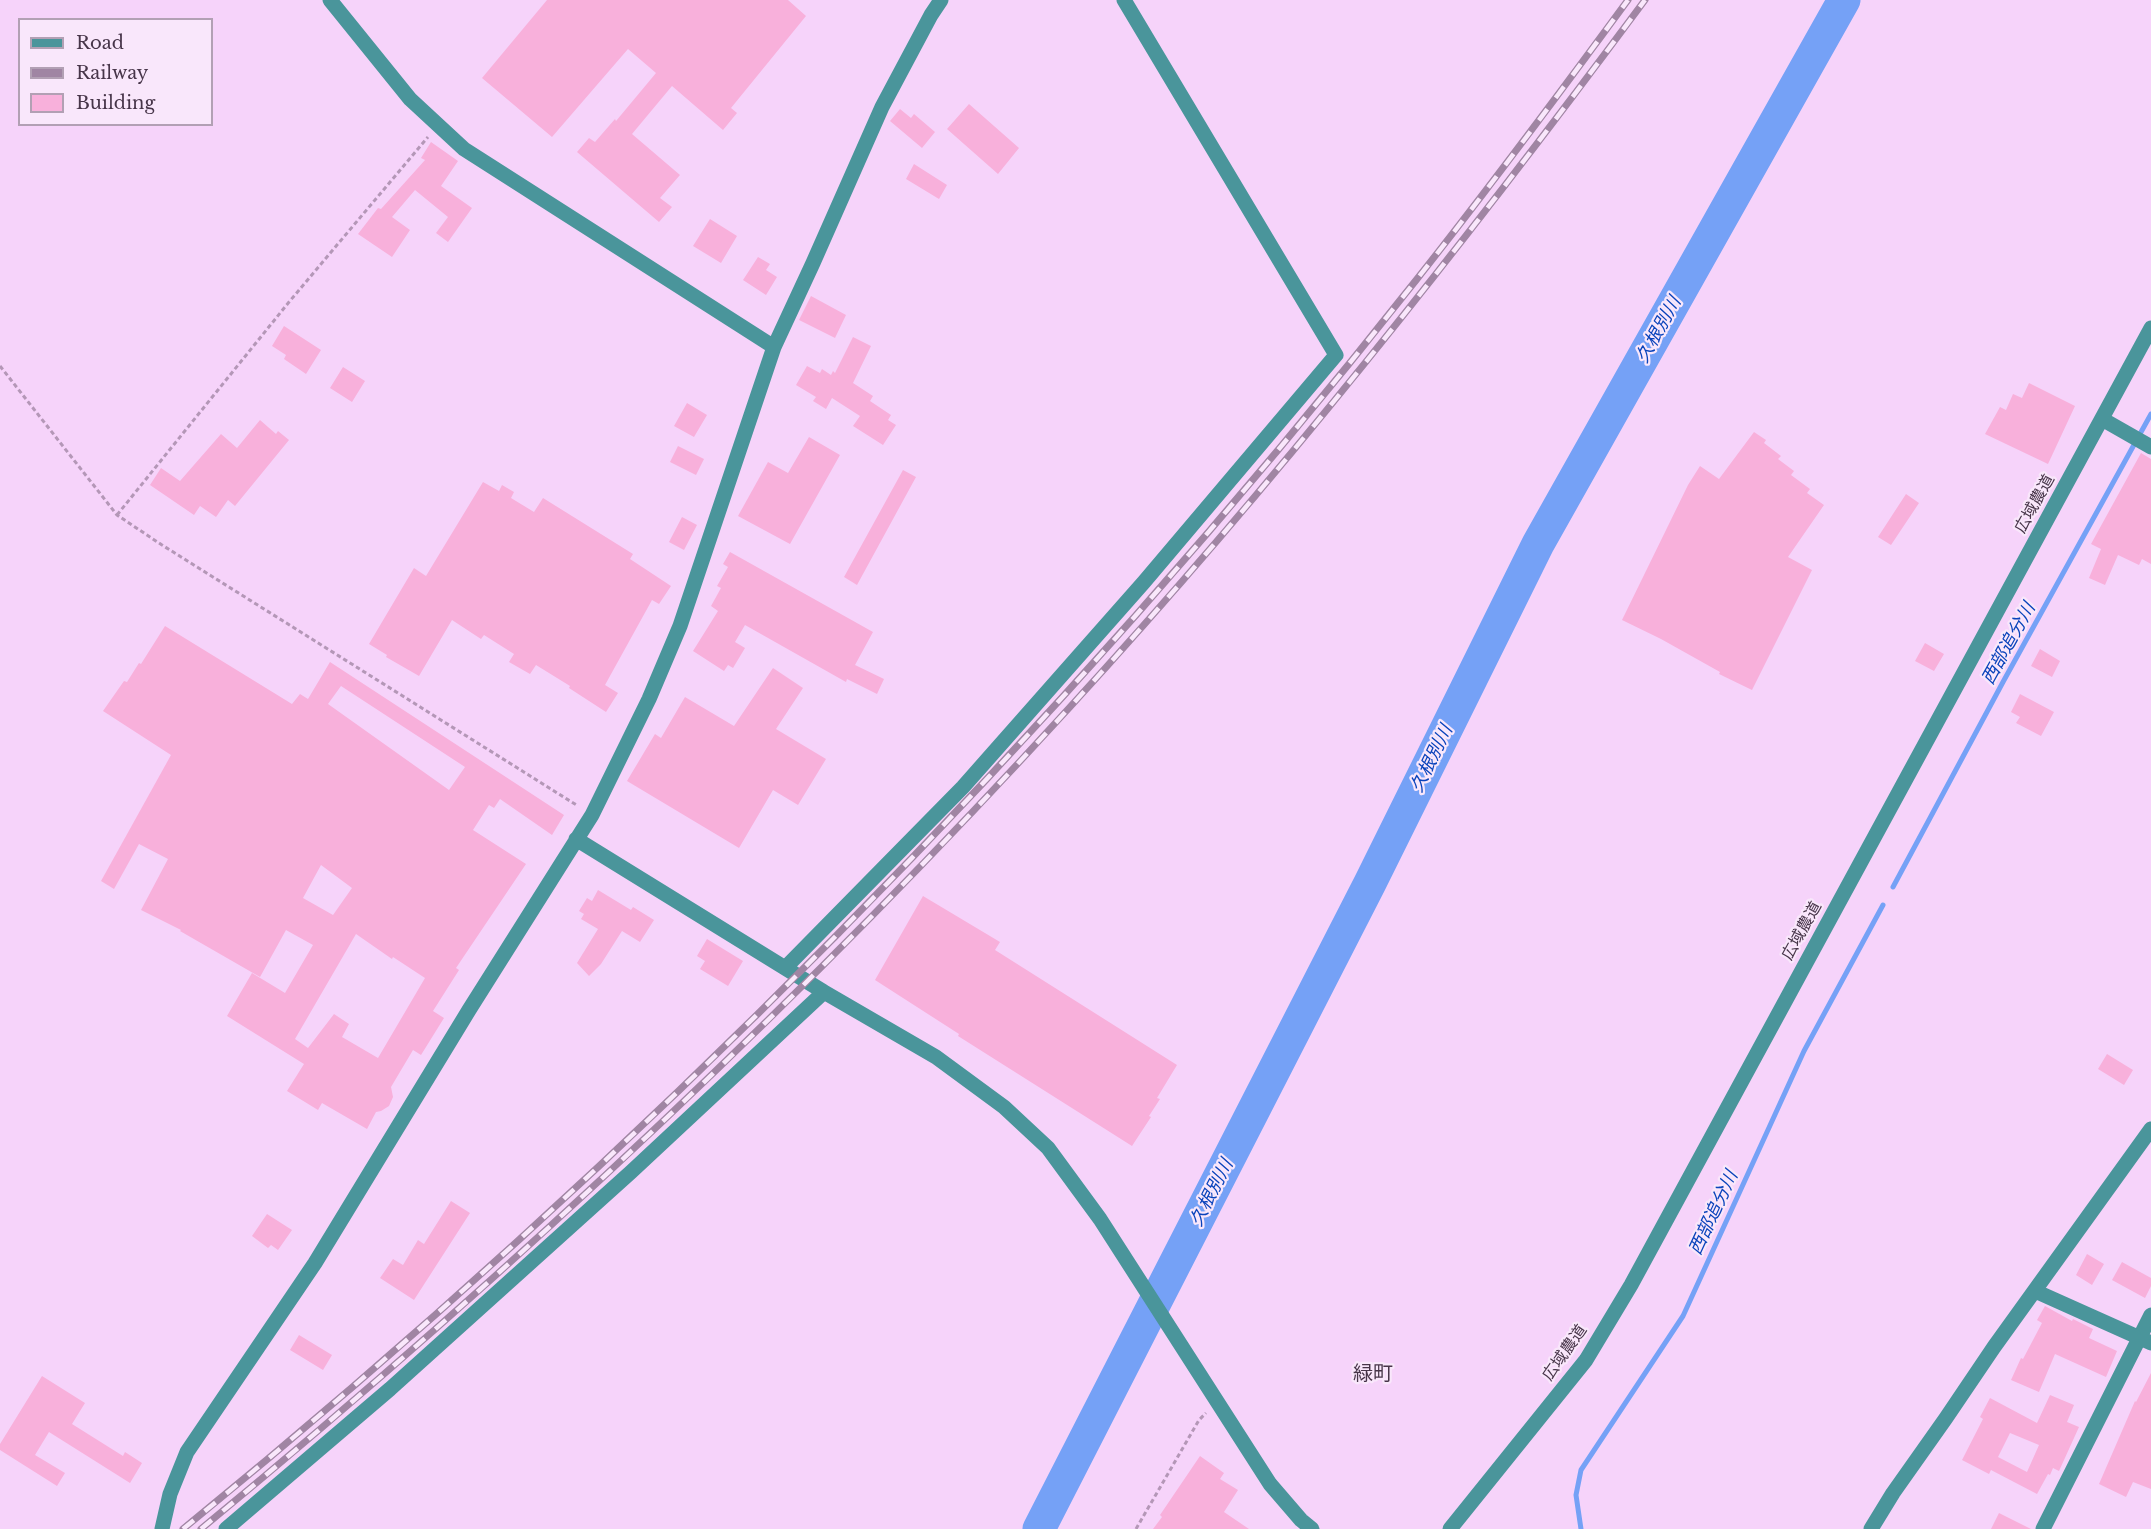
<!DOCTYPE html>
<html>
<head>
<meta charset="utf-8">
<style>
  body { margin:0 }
  #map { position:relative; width:2151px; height:1529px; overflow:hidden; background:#f6d3fa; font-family:"Libre Baskerville",serif }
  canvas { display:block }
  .legend { position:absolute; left:18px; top:18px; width:195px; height:108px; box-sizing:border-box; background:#f9e7fb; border:2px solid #b2a0b4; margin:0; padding:8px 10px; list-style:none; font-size:18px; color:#473549 }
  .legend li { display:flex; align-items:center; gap:12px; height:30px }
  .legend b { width:30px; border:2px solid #b2a0b4 }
</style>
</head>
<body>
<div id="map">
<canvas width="2151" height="1529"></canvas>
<ul class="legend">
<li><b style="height:8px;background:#4a959b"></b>Road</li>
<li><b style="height:8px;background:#a085a3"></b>Railway</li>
<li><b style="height:16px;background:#f8b0db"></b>Building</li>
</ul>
</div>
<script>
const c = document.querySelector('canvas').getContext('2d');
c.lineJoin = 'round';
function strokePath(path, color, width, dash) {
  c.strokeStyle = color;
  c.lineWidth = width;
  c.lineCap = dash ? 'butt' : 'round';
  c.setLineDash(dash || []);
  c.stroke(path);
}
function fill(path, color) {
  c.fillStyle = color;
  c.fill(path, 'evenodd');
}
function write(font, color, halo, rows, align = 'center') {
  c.font = font + ' "Libre Baskerville","Noto Sans JP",serif';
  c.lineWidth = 4.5;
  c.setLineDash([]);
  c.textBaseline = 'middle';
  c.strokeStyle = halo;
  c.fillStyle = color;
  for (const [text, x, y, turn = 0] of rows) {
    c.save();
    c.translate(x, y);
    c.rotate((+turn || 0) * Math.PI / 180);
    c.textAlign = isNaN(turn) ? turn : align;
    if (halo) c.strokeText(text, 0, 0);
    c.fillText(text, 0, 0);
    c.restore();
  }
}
strokePath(new Path2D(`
  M1893 887 2003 682 2151 414
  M1581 1529 1576 1495 1581 1470 1683 1316 1804 1051 1883 905`), '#75a1f6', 5);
strokePath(new Path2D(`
  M1039 1529 1370 883 1538 544 1844 0`), '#75a1f6', 33);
fill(new Path2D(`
  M547 0H788L806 16 731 108 737 113 723 130 672 86 632 134 680 175 660 198 672 207 659 222 577 152 589 138 595 142 615 119 616 121 656 73 628 49 552 137 482 78Z
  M969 104 1019 148 998 174 947 129Z
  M900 109 911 118 914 114 935 132 922 148 890 121Z
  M431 142 458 161 441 186 472 208 448 242 436 233 448 217 415 190 392 217 410 230 392 257 358 234 378 208 381 209 425 160 421 158Z
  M914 164 947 185 939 199 906 179Z
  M710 219 737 236 721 263 693 246Z
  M758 257 770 264 766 270 777 277 766 295 743 280Z
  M811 296 846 315 835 338 799 320Z
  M284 326 321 350 306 374 284 359 286 355 272 346Z
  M853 337 871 346 853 383 873 396 870 401 891 415 888 420 896 425 883 445 853 426 860 416 832 398 826 409 813 401 816 397 796 385 807 366 820 373 822 369 831 375 833 371 835 373Z
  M343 367 365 381 352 402 330 388Z
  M2029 383 2075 406 2048 464 1985 434 2000 407 2006 410 2013 394 2022 398Z
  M687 403 707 415 694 437 674 426Z
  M260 420 276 434 278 431 289 440 235 506 228 500 216 517 200 506 194 515 150 485 161 468 180 481 221 434 237 448Z
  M1754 432 1766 440 1764 443 1781 456 1778 459 1794 471 1791 475 1810 489 1807 493 1824 505 1788 557 1812 570 1752 690 1719 674 1720 672 1661 639 1622 620 1688 485 1700 466 1719 479Z
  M809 437 840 455 790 544 738 516 768 462 788 473Z
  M678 446 704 459 696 475 670 462Z
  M2141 453 2151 459V564L2142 559 2139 565 2118 555 2105 585 2089 578 2101 549 2091 544Z
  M903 470 916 477 857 585 844 577Z
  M483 482 499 491 502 485 514 492 511 498 534 512 543 498 633 554 630 559 671 586 659 604 652 600 605 685 618 693 606 712 569 688 570 686 536 665 530 674 509 662 514 654 484 635 481 639 452 620 419 676 386 657 387 655 369 644 414 568 426 576Z
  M1906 494 1919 503 1891 545 1878 537Z
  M682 517 697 525 684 550 669 542Z
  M730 552 873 632 855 665 884 679 877 694 847 679 846 682 745 625 735 642 745 648 733 668 728 665 724 671 693 651 718 611 711 606 721 588 717 586 728 567 723 564Z
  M165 626 292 704 300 694 308 699 330 662 564 815 552 835 500 799 494 808 489 805 473 830 526 864 456 968 459 970 433 1011 444 1018 421 1055 413 1050 391 1087 393 1097 389 1106 381 1111 376 1112 367 1129 322 1103 318 1110 287 1091 304 1064 227 1016 252 973 285 993 313 945 286 930 260 977 180 931 181 930 141 910 168 859 139 844 114 889 101 881 171 755 103 711 124 681 127 682 139 663 141 664ZM341 686 465 767 449 790 328 704ZM321 865 352 888 333 915 303 898ZM356 934 392 959 393 957 425 978 378 1058 342 1037 349 1024 334 1014 308 1048 295 1039Z
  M1925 643 1944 654 1934 671 1915 661Z
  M2040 649 2060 661 2052 677 2031 666Z
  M773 668 803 688 776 729 826 759 798 805 773 790 739 848 627 781 655 734 661 738 685 697 734 726Z
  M2020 694 2054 712 2041 736 2016 723 2020 717 2011 712Z
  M598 890 631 910 633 907 654 920 640 942 622 931 601 964 589 976 577 963 598 929 581 919 584 914 579 911 587 898 592 901Z
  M923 896 1000 942 995 950 1177 1065 1157 1098 1160 1099 1149 1116 1151 1117 1132 1146 958 1036 959 1034 875 980Z
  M707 939 743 961 728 986 700 969 705 961 697 956Z
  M2107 1054 2133 1070 2124 1085 2098 1069Z
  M451 1201 470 1213 414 1300 380 1278 393 1259 403 1265 418 1240 424 1244Z
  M267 1214 292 1230 278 1250 271 1245 268 1248 252 1236Z
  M2087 1254 2104 1264 2092 1285 2076 1275Z
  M2122 1262 2151 1278V1286L2145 1298 2112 1280Z
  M2045 1306 2072 1321 2073 1319 2093 1329 2089 1338 2117 1351 2106 1377 2055 1354 2039 1392 2011 1380 2021 1358 2023 1359 2042 1323 2037 1320Z
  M299 1335 332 1355 323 1370 290 1350Z
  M2151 1373V1489L2133 1482 2126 1497 2099 1484 2135 1401 2136 1402Z
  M42 1376 85 1403 72 1424 123 1456 125 1452 142 1463 130 1483 49 1432 35 1455 65 1473 57 1486 0 1450V1444Z
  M2050 1395 2074 1405 2067 1422 2079 1427 2059 1471 2053 1468 2050 1475 2048 1474 2037 1494 1991 1470 1989 1474 1962 1460 1983 1419 1980 1417 1990 1398 2037 1423ZM2010 1433 2039 1445 2027 1472 1998 1457Z
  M1200 1456 1224 1473 1220 1479 1238 1490 1224 1512 1249 1529H1153L1162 1517 1160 1515Z
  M1999 1513 2031 1529H1991Z`), '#f8b0db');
strokePath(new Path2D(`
  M0 366 117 515 162 545 578 806
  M117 515 289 302 428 137
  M1136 1529 1199 1420 1206 1413`), '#b497b7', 3, [4.5, 3]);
strokePath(new Path2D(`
  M330 0 410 99 464 149 774 347
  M2102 419 2151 447
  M576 839 824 992 936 1057 1004 1107 1048 1148 1100 1219 1270 1484 1301 1520 1312 1529
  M785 968 963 787 1144 582 1336 355 1124 0
  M2035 1291 2151 1343
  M162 1529 170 1494 187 1452 315 1263 469 1010 592 815 649 699 680 626 774 347 813 263 882 107 931 15 941 0
  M226 1529 390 1389 631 1172 824 992
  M1450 1529 1586 1360 1631 1285 2151 328
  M1871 1529 1893 1493 1946 1418 1994 1347 2151 1129
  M2043 1529 2151 1315`), '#4a959b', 15);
const rail = new Path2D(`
  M183 1529C637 1159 1054 739 1417 279 1489 188 1559 94 1628 0
  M201 1529C510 1274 800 1003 1070 707 1276 482 1464 244 1645 0`);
strokePath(rail, '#a085a3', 7);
strokePath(rail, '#f9e7fb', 4.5, [14]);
write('16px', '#473549', '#f9e7fb', [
  ["広域農道",2035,504,-61],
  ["広域農道",1802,931,-61],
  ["広域農道",1565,1353,-55]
]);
write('italic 18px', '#0943bb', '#f9e7fb', [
  ["久根別川",1659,330,-61],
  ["西部追分川",2009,644,-61],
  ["久根別川",1432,759,-64],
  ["久根別川",1212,1193,-63],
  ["西部追分川",1714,1213,-65]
]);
write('20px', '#473549', '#f9e7fb', [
  ["緑町",1373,1374]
]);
</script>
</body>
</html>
